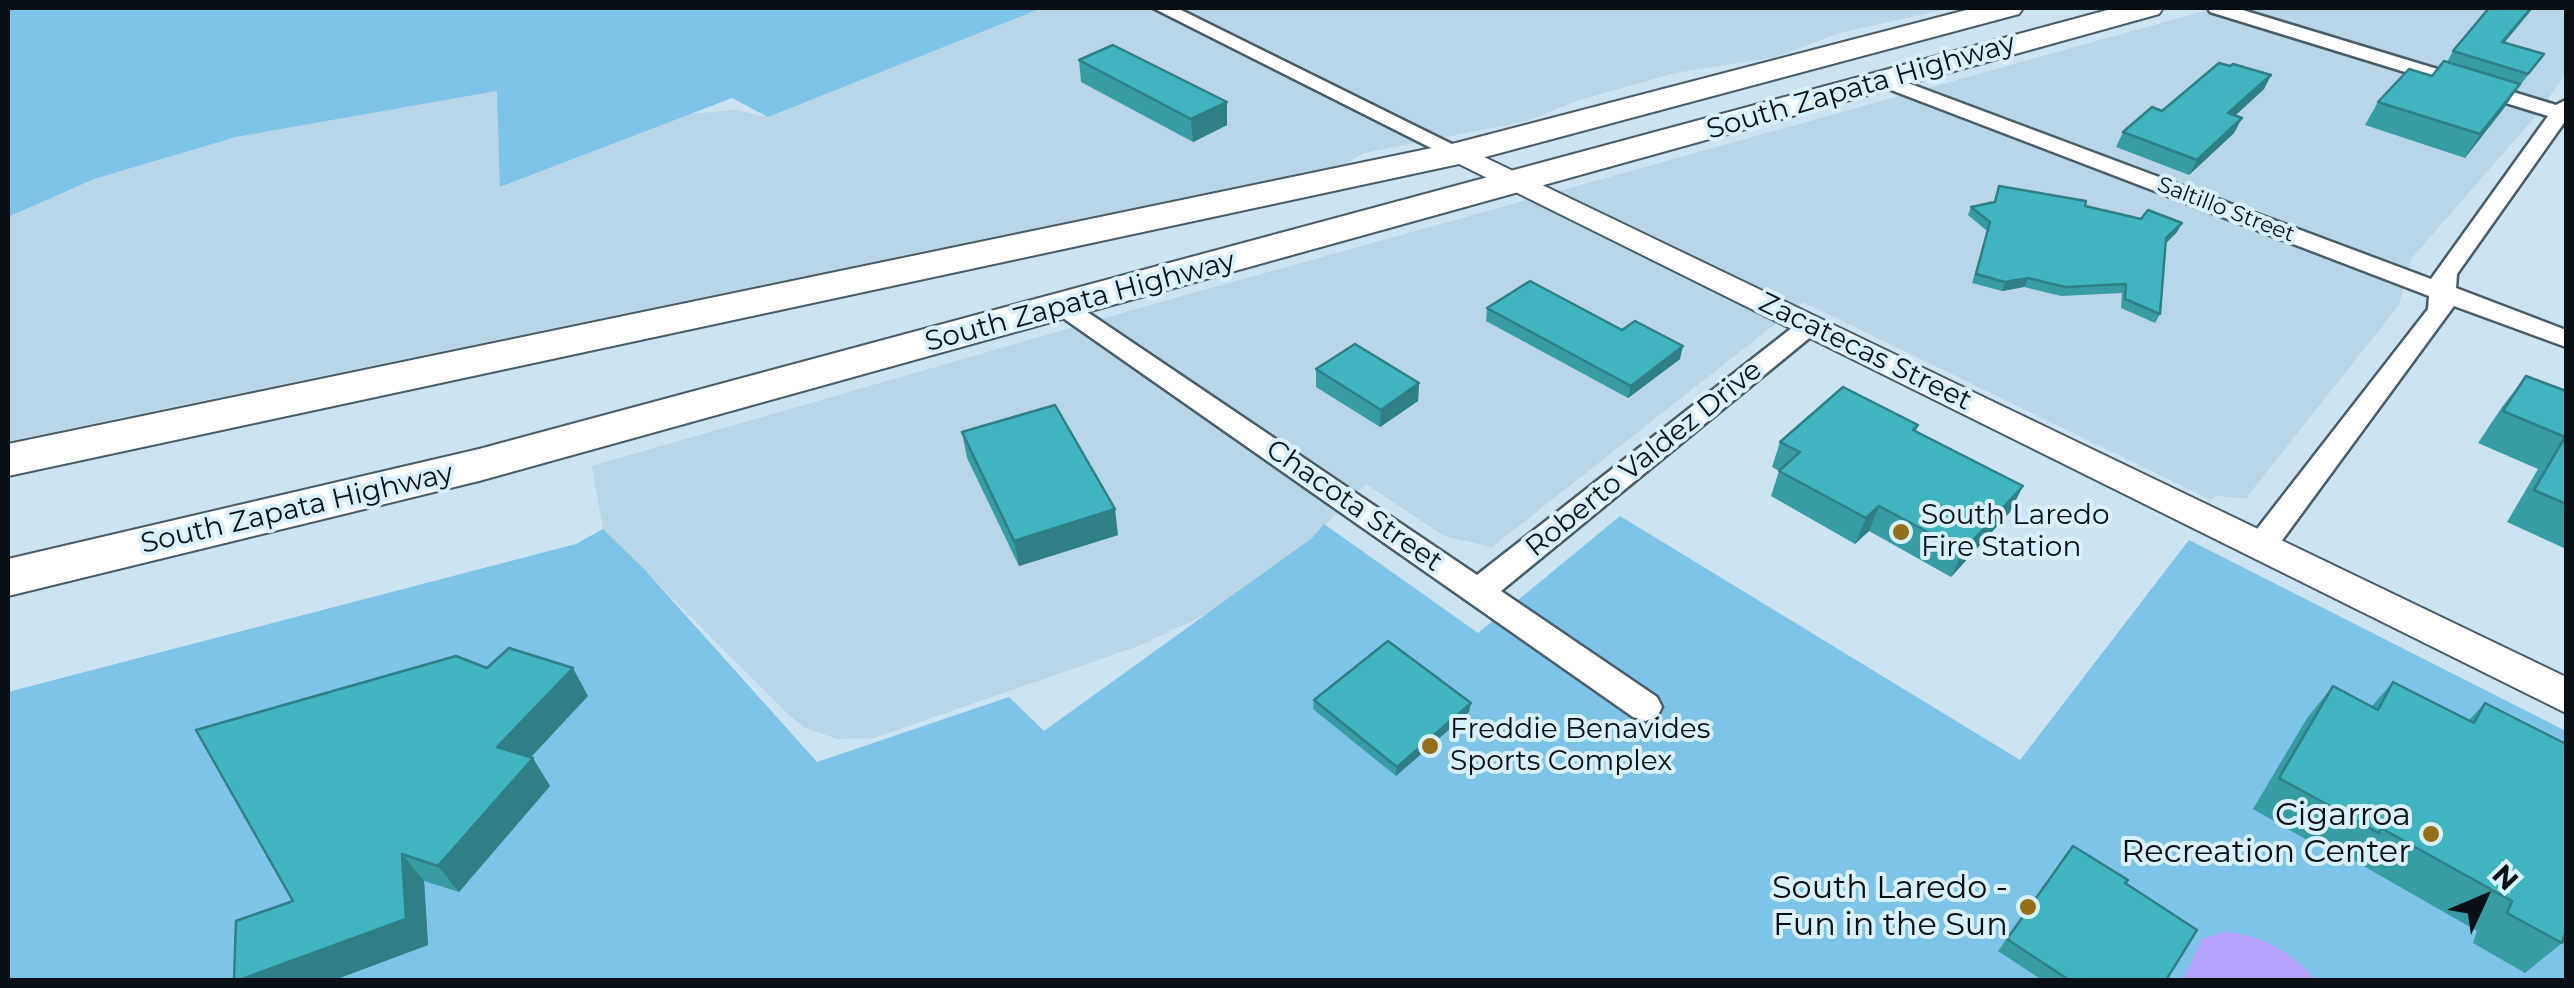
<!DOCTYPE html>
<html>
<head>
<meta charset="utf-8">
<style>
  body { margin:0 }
  #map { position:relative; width:2574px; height:988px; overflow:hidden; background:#cce3f1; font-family:Montserrat,sans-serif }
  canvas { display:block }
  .frame { position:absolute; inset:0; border:10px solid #081015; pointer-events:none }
  .north { position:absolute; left:2434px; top:848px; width:100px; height:100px; -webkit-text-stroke:8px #d9f1fe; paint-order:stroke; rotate:46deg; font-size:28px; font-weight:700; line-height:40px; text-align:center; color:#081015 }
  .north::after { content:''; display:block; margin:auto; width:35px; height:45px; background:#081015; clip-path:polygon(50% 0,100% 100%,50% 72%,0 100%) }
</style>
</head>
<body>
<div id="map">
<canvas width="2574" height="988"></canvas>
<div class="frame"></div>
<div class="north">N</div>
</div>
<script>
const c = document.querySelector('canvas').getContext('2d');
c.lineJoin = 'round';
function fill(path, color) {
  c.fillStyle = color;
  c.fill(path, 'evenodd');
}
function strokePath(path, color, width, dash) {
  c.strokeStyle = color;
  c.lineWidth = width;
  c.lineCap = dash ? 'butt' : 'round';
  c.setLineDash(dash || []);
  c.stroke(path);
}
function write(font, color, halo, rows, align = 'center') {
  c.font = font + ' Montserrat,sans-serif';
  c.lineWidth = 8;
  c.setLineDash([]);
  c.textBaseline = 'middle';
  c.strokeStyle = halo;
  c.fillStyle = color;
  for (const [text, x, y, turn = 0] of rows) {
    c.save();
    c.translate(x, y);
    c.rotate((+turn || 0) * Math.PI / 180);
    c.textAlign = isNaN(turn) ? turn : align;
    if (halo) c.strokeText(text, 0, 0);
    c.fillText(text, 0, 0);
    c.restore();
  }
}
fill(new Path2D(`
  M1042 8H1952L1839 33 1776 57 1675 73 1579 100 1527 121 1364 153 1345 164 8 441V217L94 179 236 137 498 91 501 187 689 114 736 110 768 117Z
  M2215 8H2566V74L2533 119 2411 259 2399 305 2246 498 2215 496 2211 500 1803 302 1492 547 1444 536 1366 484 1312 538 1211 612 1141 645 874 738 837 739 805 728 789 715 603 529 592 466 1154 304Z`), '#b8d6e7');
fill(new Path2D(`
  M8 8H1042L768 117 732 98 500 187 497 91 236 137 94 179 8 217Z
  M1620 516 2020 760 2189 540 2566 731V980H8V692L576 544 603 529 644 569 817 762 1009 697 1044 731 1312 538 1324 524 1478 633Z`), '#7ec3e8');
fill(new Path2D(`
  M2223 932C2263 934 2289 952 2317 980H2183L2202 939Z`), '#b8a3fe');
const minor = new Path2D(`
  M1153 8H1177L1470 153 1459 160 1451 158Z
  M2208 8H2236L2556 105 2566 100V120L2457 274 2456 288 2566 330V347L2454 306 2272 554 2261 557 2250 554 2245 546 2250 538 2428 309 2429 296 1878 85 1875 81 1885 75 1892 77 2431 279 2548 116 2210 12Z
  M1062 298 1071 301 1477 575 1802 320 1811 318 1824 326 1501 591 1657 697 1662 707 1657 717 1645 721 1633 717 1053 311 1049 306Z`);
const tertiary = new Path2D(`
  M1459 145 2566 677V713L1449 159 1445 153 1449 147Z`);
const primary = new Path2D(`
  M1974 8H2023L2019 14 1459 164 8 476V444L1456 143Z
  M2115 8H2163L2159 14 479 481 8 596V559L479 449Z`);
strokePath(minor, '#485c68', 5);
strokePath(tertiary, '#485c68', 4);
strokePath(primary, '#485c68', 4);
fill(minor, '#fff');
fill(tertiary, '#fff');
fill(primary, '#fff');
fill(new Path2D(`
  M2533 8 2505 42 2544 54 2465 158 2365 125 2378 102 2432 76 2447 62 2453 51Z
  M1079 60 1227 102V125L1193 142 1081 82Z
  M2230 66 2271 75 2264 89 2235 116 2242 118 2234 133 2189 175 2116 147 2123 132 2162 111Z
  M1999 186 2141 219 2182 223 2177 232 2166 243 2160 314 2155 323 2121 308 2122 293 2061 296 2024 287 2002 291 1972 283 1987 231 1968 215 1971 207 1994 203Z
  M1487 308 1622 330 1680 359 1628 398 1486 321Z
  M1316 369 1419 383 1418 401 1380 427 1316 387Z
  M2526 376 2566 391V549L2507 522 2538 469 2478 443 2502 407Z
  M1918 425 1916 432 2010 512 1951 577 1869 531 1855 544 1771 496 1779 471 1772 467 1780 442Z
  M962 432 1118 535 1019 566 967 458Z
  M487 668 588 696 531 757 550 786 459 892 424 881 428 945 334 980H234L293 901Z
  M2393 682 2469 720 2485 703 2562 943 2525 973 2473 943 2477 931 2353 860 2349 864 2253 809 2307 718 2333 686 2372 706Z
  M1314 700 1469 712 1396 776 1313 709Z
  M2073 846 2125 883 2166 980H2042L1998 951Z`), '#389ca4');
fill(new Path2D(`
  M2531 8H2533L2492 57 2502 42Z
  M2271 75 2264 89 2221 128 2228 113Z
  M2520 84 2505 107 2465 158 2480 134Z
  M1227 102V125L1193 142 1191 119Z
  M2242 118 2234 133 2189 175 2197 160Z
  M2182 223 2177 232 2162 247 2166 238Z
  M2028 278 2024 287 2002 291 2005 282Z
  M1683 346 1680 359 1628 398 1631 386Z
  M1419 383 1418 401 1380 427 1381 410Z
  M2023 486 2010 512 1951 577 1963 551Z
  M1879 506 1869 531 1855 544 1866 518Z
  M1115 509 1118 535 1019 566 1014 541Z
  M573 668 588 696 515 774 497 747Z
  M1471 703 1469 712 1396 776 1397 767Z
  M533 758 550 786 459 892 438 866Z
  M402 854 424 881 428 945 334 980H239Z`), '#2e7f86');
const building = new Path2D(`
  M2489 8H2531L2502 42 2544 54 2528 74 2453 51Z
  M1113 45 1227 102 1191 119 1079 60Z
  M2444 61 2520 84 2480 134 2378 102 2409 69 2432 76Z
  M2219 63 2230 66 2233 64 2271 75 2228 113 2242 118 2197 160 2123 132 2152 107 2162 111Z
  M1999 186 2086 201 2085 206 2141 219 2148 210 2182 223 2166 238 2160 314 2125 299 2126 284 2065 287 2028 278 2005 282 1976 274 1990 222 1971 207 1995 202Z
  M1530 281 1622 330 1635 321 1683 346 1631 386 1487 308Z
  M1355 344 1419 383 1381 410 1316 369Z
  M2526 376 2566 391V504L2534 490 2565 437 2503 411Z
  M1843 387 1918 425 1913 430 2023 486 1963 551 1879 506 1866 518 1779 471 1800 452 1780 442Z
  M1055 405 1115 509 1014 541 962 432Z
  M1388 641 1471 703 1397 767 1314 700Z
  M509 648 573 668 497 747 533 758 438 866 402 854 406 919 239 980H234L236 921 293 901 196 730 456 656 487 668Z
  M2393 682 2474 723 2485 703 2566 744V931L2562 943 2507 913 2512 901 2381 828 2379 833 2279 778 2333 686 2378 710Z
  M2073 846 2128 880 2125 883 2197 930 2166 980H2069L2007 939Z`);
fill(building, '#41b5bf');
strokePath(building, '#2e7f86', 2.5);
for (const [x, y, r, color] of [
  [1901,532,10,"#956f19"],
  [1430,746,10,"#956f19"],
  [2431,834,10,"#956f19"],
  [2028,907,10,"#956f19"]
]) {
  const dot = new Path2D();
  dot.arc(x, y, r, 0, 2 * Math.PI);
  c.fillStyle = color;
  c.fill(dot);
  strokePath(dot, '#d9f1fe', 4);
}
write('22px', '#081015', '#d9f1fe', [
  ["Saltillo Street",2226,210,21]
]);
write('28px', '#081015', '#d9f1fe', [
  ["South Zapata Highway",1861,87,-16],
  ["South Zapata Highway",1080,302,-15],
  ["Zacatecas Street",1865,352,26],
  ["Roberto Valdez Drive",1644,459,-39],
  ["Chacota Street",1354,506,35],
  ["South Zapata Highway",297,509,-13]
]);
write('28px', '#081015', '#d9f1fe', [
  ["South Laredo",1921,516],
  ["Fire Station",1921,548],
  ["Freddie Benavides",1450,730],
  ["Sports Complex",1450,762]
], 'left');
write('32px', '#081015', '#d9f1fe', [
  ["Cigarroa",2411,816],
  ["Recreation Center",2411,853],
  ["South Laredo -",2008,889],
  ["Fun in the Sun",2008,926]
], 'right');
</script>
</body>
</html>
